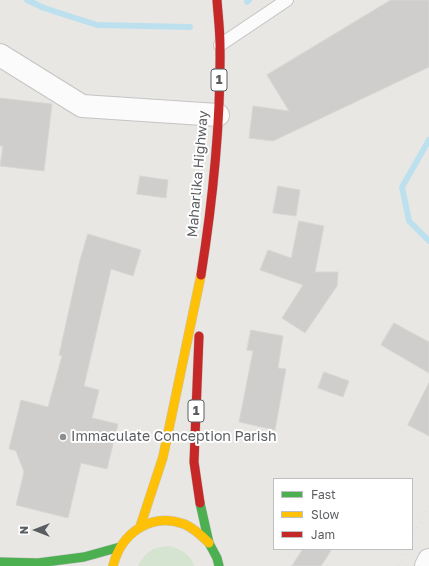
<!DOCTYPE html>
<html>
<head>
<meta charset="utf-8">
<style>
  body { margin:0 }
  #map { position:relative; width:429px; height:566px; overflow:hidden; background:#e9e7e4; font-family:"Golos Text",sans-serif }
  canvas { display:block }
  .legend { position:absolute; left:273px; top:478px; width:140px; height:72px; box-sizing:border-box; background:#fff; border:1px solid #bdbfc0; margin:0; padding:5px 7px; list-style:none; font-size:12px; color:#5b5e61 }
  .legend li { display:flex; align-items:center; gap:8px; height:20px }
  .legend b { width:20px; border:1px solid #bdbfc0 }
  .north { position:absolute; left:16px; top:510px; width:40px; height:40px; -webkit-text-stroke:3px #fff; paint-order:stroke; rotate:270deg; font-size:11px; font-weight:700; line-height:16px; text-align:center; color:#5b5e61 }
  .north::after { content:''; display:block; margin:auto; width:14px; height:18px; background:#5b5e61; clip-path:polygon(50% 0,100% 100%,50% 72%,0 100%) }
</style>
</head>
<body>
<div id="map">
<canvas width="429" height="566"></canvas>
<ul class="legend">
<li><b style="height:5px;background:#4caf50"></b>Fast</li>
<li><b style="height:5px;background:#ffc107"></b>Slow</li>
<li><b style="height:5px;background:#c62828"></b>Jam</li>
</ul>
<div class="north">N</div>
</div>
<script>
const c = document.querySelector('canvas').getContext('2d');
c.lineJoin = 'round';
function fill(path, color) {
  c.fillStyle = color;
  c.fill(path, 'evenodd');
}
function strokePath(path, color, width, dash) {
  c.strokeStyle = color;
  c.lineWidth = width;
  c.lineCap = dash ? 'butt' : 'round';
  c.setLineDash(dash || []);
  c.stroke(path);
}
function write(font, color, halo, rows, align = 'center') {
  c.font = font + ' "Golos Text",sans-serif';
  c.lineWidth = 4;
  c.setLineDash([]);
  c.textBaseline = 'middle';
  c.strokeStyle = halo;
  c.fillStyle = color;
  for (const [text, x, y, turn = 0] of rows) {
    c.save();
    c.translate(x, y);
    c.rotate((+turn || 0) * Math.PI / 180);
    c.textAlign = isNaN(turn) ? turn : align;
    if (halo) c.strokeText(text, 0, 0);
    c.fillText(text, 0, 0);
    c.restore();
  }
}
fill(new Path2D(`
  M169 546C180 549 191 554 194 566H138C146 551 153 547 169 546Z`), '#d5e3d1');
strokePath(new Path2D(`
  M27 0 44 8 97 25 190 27
  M247 2 249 0
  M429 140 402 187 409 221 429 241`), '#bde0ef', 6);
const building = new Path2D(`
  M391 0H429V67L273 141 249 138 253 106 289 111 267 75Z
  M0 98 52 104 44 171 0 166 3 146H0Z
  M140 176 168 180 166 198 137 194Z
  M278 186 300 190 296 216 273 213Z
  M299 221 324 226 315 272H338L337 286 305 333 282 318 303 285 260 270 268 250 291 258Z
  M88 234 141 250 133 276 111 269 84 386 99 390 92 418 118 424 107 469 81 463 68 518 16 505 24 472 16 451 9 449 21 400 48 407 62 356 59 355 80 260Z
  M394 323 429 342V373L381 345Z
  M251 330 283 336 278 368 286 369 275 430 239 422 253 351 247 350Z
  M324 372 349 381 343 397 318 388Z
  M429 383V436L408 425Z
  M303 549H332L321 566H292Z`);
fill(building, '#d0cecd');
strokePath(building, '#d8d6d4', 1);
const lane = new Path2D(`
  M220 45 287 0`);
const street = new Path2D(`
  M0 55 82 106 218 115
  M426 566 429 560`);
const fast = new Path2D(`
  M200 503 209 543 217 558 219 566
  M0 562 38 563 84 557 120 547`);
const slow = new Path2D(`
  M140 527 163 457 201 275
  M113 566C121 533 151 512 184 524 194 528 202 536 209 543`);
const jam = new Path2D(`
  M201 275C213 199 221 122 220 45 220 30 218 15 217 0
  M199 336 194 462 200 503`);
strokePath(lane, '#c4c4c4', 14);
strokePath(street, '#c4c4c4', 24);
strokePath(fast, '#c3c4c4', 10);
strokePath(slow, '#c3c4c4', 10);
strokePath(jam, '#c3c4c4', 10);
strokePath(lane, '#fcfbfb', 12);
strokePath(street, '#fcfbfb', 22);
strokePath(fast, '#4caf50', 9);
strokePath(slow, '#ffc107', 9);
strokePath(jam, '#c62828', 9);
strokePath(new Path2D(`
  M412 539 429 505
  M398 566 407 549`), '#e0e1e1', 3, [1, 5]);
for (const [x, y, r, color] of [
  [63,437,4,"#8d8e8f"]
]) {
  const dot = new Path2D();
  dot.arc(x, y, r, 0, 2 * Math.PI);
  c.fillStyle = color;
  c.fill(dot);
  strokePath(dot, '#fff', 1.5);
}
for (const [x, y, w] of [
  [219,80,16],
  [196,411,16]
]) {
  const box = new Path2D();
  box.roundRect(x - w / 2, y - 11, w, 22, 3);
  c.fillStyle = '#fff';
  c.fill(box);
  strokePath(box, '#5b5e61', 1);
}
write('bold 13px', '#5b5e61', null, [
  ["1",219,80],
  ["1",196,411]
]);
write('14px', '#5b5e61', '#fff', [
  ["Maharlika Highway",198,174,-85]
]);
write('14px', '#5b5e61', '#fff', [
  ["Immaculate Conception Parish",71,437]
], 'left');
</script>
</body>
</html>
